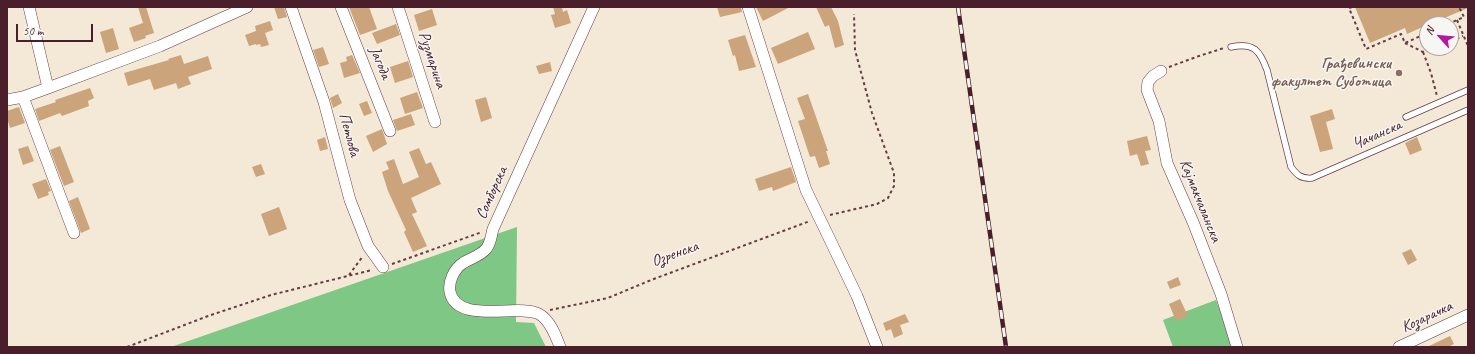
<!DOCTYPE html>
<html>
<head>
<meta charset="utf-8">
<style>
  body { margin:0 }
  #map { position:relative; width:1475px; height:354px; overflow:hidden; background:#f4e8d6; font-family:Caveat,sans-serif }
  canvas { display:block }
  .frame { position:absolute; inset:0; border:8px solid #4a1f2b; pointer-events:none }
  .north { position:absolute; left:1419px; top:16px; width:40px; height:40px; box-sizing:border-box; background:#f6f6f2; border:1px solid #b1a0a2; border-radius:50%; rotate:297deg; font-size:11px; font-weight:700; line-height:16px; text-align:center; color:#4a1f2b }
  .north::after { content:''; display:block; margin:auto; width:14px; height:18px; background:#b5179e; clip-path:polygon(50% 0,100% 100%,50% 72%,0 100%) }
  .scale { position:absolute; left:16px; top:24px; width:77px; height:18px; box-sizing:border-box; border:2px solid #4a1f2b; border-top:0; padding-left:5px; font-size:12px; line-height:14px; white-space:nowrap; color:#4a1f2b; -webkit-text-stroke:3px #f6f6f2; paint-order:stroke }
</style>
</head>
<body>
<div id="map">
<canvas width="1475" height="354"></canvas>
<div class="frame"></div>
<div class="north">N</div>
<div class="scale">50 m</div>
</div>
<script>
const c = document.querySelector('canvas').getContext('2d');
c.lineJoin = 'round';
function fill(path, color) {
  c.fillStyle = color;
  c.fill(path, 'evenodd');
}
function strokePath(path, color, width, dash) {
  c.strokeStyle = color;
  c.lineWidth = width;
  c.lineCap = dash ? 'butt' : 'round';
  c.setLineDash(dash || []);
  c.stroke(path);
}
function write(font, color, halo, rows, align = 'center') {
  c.font = font + ' Caveat,sans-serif';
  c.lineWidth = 3;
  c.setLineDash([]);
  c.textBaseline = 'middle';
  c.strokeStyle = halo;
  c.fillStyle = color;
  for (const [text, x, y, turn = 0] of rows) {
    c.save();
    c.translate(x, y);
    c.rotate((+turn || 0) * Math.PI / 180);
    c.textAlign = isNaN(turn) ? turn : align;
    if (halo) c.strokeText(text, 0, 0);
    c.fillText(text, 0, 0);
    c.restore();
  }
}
fill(new Path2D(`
  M517 227 516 322 534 323 546 347H171Z
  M1216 300 1234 347H1173L1163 320Z`), '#7ec784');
fill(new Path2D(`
  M138 7H146L154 33 145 36 146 38 134 42 129 28 143 23Z
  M274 7H284L287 17 278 19Z
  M349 7H369L377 29 360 35Z
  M553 7H562L563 12 567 10 571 23 555 28 551 15 555 14Z
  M717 7H741L742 12 720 17Z
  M756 7H790L763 21Z
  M816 7H831L838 21 844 45 835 48 829 25 825 27Z
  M1355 7H1468V8L1430 24H1427V25L1407 34 1405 28 1370 43Z
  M432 9 437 25 419 31 414 15Z
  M270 21 273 30 265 33 269 45 261 47 260 44 256 45V44L249 46 245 35 256 31 255 26Z
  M396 24 400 35 377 44 372 33Z
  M113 28 119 49 106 53 100 32Z
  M808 32 815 49 778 64 771 48Z
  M745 35 756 67 739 71 735 55 733 56 728 40Z
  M323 47 329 64 319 67 313 50Z
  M181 55 184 64 208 56 212 69 188 77 191 84 178 89 176 83 154 90 150 79 128 86 124 73 169 60 168 59Z
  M352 55 360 73 344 78 340 63 347 61 346 57Z
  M408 61 413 77 395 83 390 67Z
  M550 62 552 71 539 74 536 66Z
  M90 88 94 98 88 101 89 106 62 116 60 113 39 121 35 109 56 102 55 100Z
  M417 92 423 108 405 114 400 98Z
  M338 94 342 103 333 108 330 98Z
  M808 94 828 151H826L830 164 819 168 815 156 810 157 798 121 805 119 797 98Z
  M486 97 492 118 481 122 475 100Z
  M367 101 372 113 364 116 359 104Z
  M19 107 25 123 10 128 7 118V111Z
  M1332 109 1335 119 1326 122 1333 149 1320 152 1310 116Z
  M411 114 415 125 397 131 393 120Z
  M382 129 387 144 373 152 366 136Z
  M1147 136 1151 150 1145 151 1149 164 1141 166 1137 154 1130 156 1127 141Z
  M325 137 328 149 320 151 317 140Z
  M1417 137 1422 150 1410 155 1405 143Z
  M28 146 34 161 23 165 18 149Z
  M60 146 74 182 64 186 50 150Z
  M419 148 426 164 431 162 441 184 411 198 417 212 412 214 427 246 413 252 404 232 406 230 388 191 382 172 389 169 386 162 394 159 403 184 419 177 409 152Z
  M261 164 265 174 256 177 252 167Z
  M791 167 796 182 773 191 772 187 759 191 755 179Z
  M46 179 51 191 48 192 49 195 38 199 32 184Z
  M78 197 90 229 81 233 69 201Z
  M279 207 287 229 269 236 261 214Z
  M1411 249 1417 260 1408 265 1402 253Z
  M1178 277 1181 285 1170 289 1167 282Z
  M1180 299 1188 316 1176 321 1169 304Z
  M905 314 909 322 900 325 903 334 894 338 891 329 886 331 883 323Z
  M1450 336 1454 344 1448 347H1427Z`), '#cba47c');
const service = new Path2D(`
  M1231 47C1254 42 1260 51 1267 70L1291 167C1297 175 1301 179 1312 178L1468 110
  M1406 117 1468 90`);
const minor = new Path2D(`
  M29 7 48 88
  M291 7 324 102 350 200 368 246 383 267
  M341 7 390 131
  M398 7 435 122
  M748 7 806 190 857 296 877 347
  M1161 71 1153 76 1148 82 1147 90 1159 121 1167 163 1193 222 1221 294 1237 347
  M23 97 74 233
  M7 100 23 97 48 88 160 46 247 7
  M560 347C556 336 550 320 539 314 519 303 457 325 450 292 448 282 454 269 463 263 471 258 480 256 486 249 491 243 491 236 493 229L594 7
  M1399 347 1468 315`);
strokePath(service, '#643d45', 7);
strokePath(minor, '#643d45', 12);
strokePath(new Path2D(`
  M1352 7 1349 8 1366 49 1401 34 1405 43 1427 33
  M1457 20 1468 46
  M1448 24 1464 17 1460 9 1465 7
  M1451 41 1463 36
  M1405 43 1423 52 1433 48
  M1423 52 1431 73 1437 96
  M1169 67 1199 56 1224 48
  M830 215 877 204 888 198 894 186V173L872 113 855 50 854 14
  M392 264 482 232
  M349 275 363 256
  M550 310 608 298 651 280 810 221
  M127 347 208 316 271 295 372 270`), '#643d45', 2, [3, 3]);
strokePath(service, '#fff', 5.5);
strokePath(minor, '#fff', 11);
const rail = new Path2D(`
  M958 7 1006 347`);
strokePath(rail, '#4a1f2b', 4.5);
strokePath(rail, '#f6f6f2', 3, [9]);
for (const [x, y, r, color] of [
  [1399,73,4,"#8d6e63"]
]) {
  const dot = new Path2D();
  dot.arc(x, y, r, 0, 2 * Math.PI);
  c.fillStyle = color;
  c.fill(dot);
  strokePath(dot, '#f6f6f2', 1.5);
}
write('16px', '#4a1f2b', '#f6f6f2', [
  ["Рузмарина",432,60,72],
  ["Јагода",380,63,68],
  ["Петлова",349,135,75],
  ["Чачанска",1377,135,-24],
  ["Сомборска",492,193,-66],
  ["Кајмакчаланска",1200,201,68],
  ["Озренска",675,254,-20],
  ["Козарачка",1427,317,-25]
]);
write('bold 16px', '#785e54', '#f6f6f2', [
  ["Грађевински",1391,64],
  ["факултет Суботица",1391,82]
], 'right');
</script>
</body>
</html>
